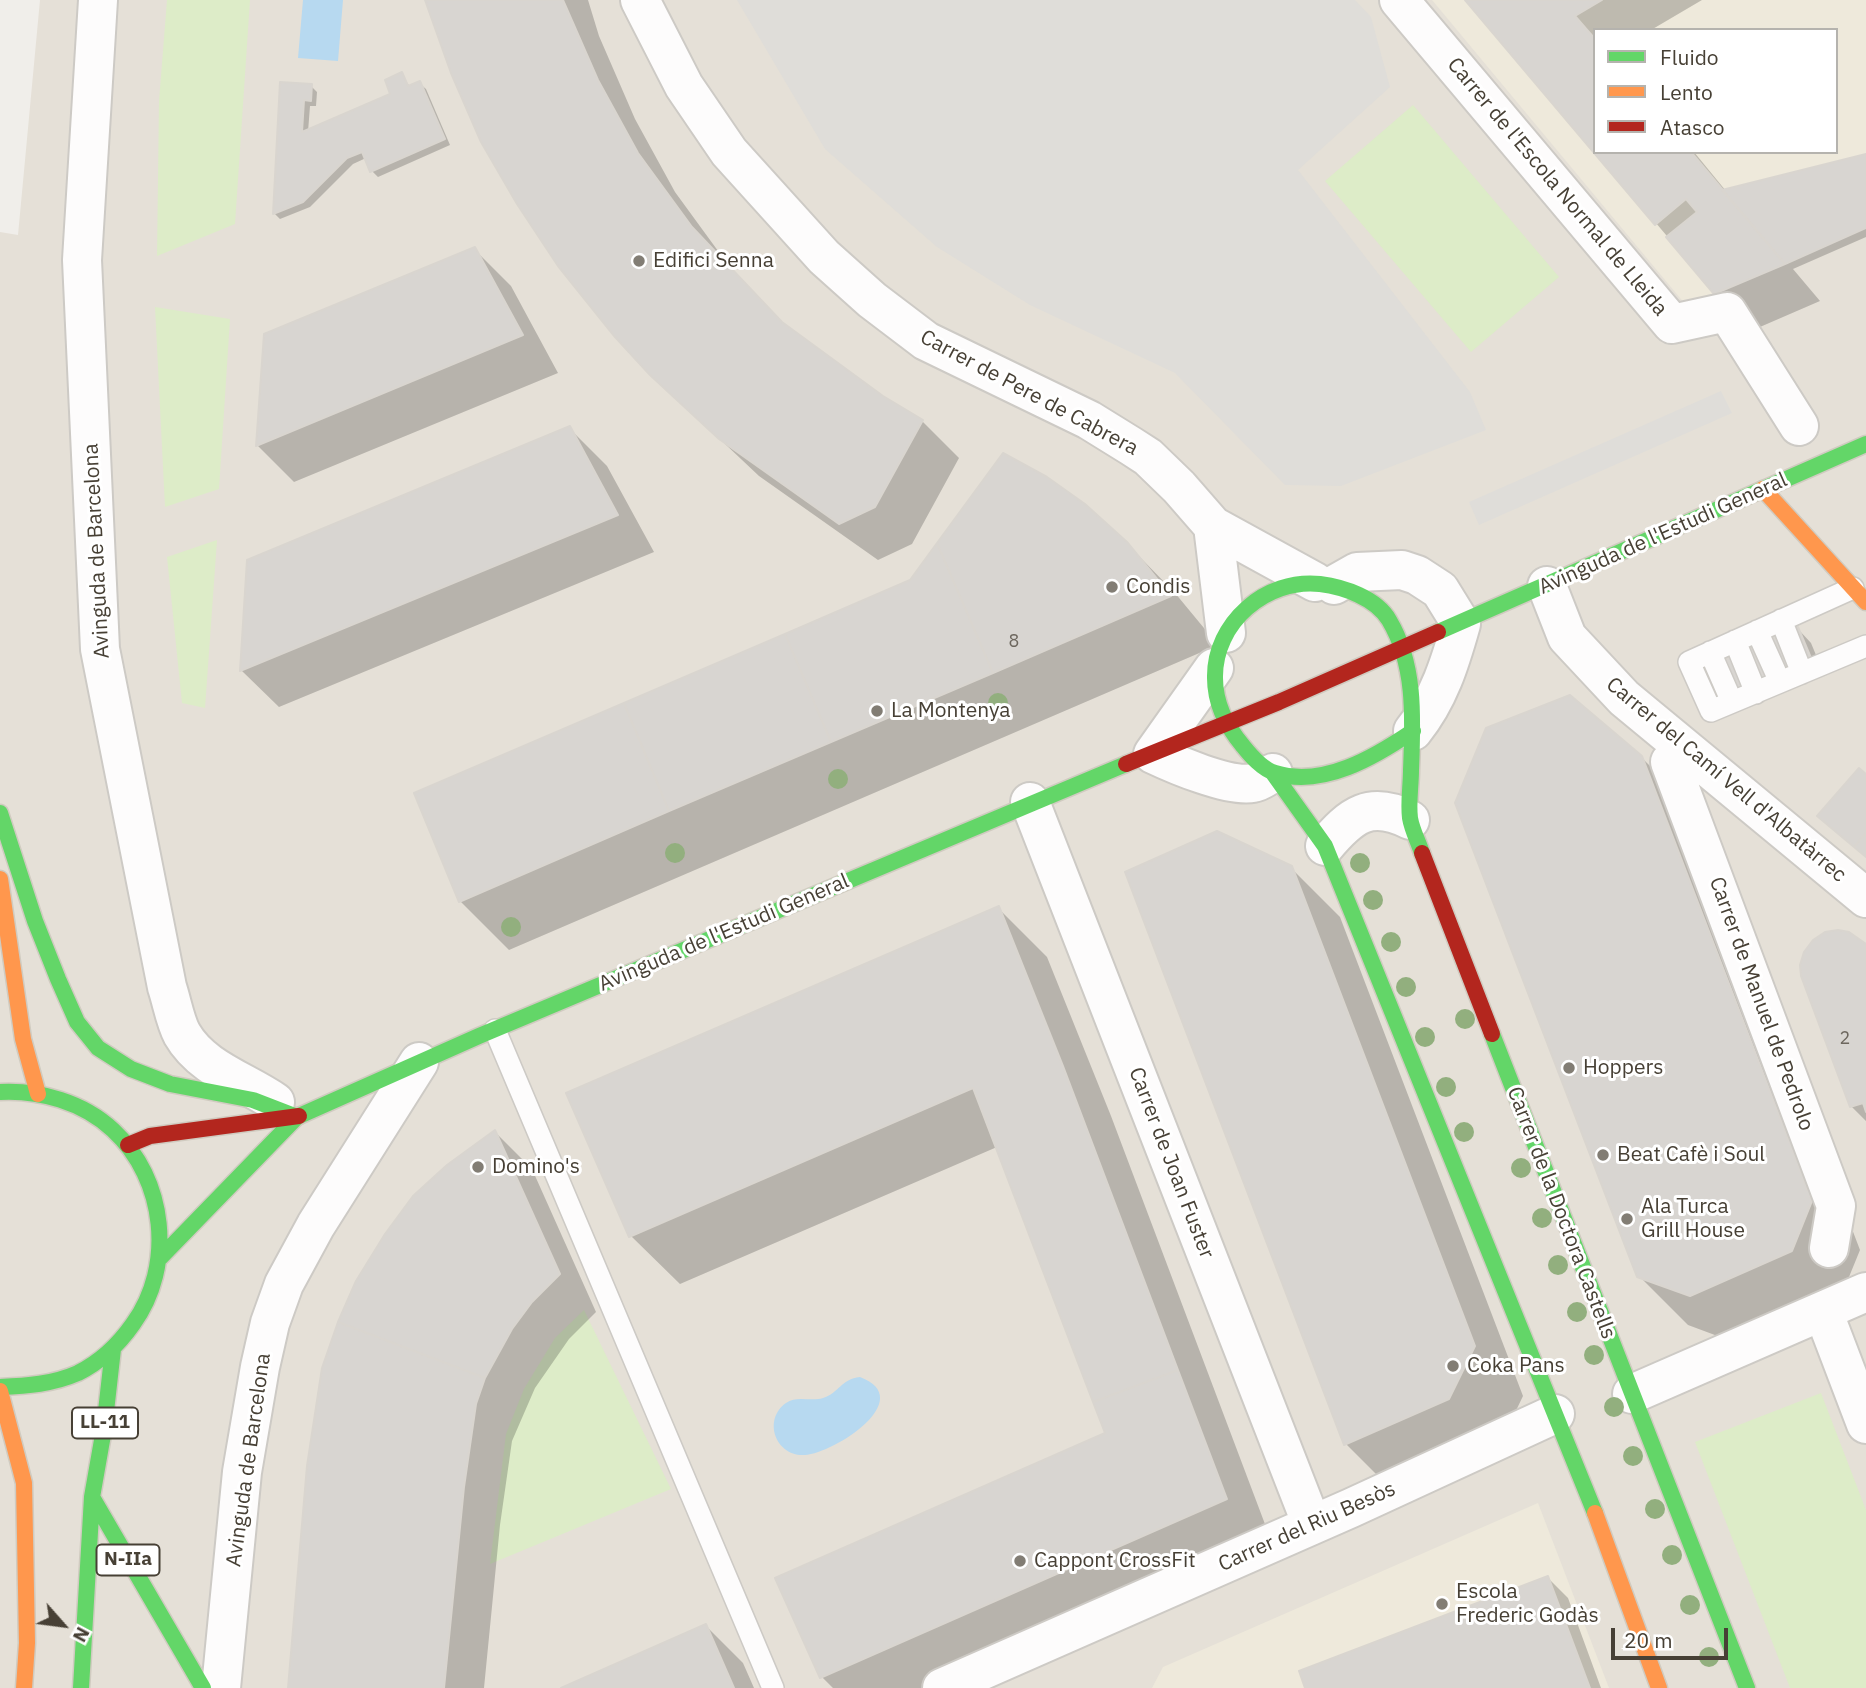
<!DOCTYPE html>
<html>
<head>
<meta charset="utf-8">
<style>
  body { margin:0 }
  #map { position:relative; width:1866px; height:1688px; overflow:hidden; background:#f0eeea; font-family:"IBM Plex Sans",sans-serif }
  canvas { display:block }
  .legend { position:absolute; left:1593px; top:28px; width:245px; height:126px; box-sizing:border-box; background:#fff; border:2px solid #b5b3ae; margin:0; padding:9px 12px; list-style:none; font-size:21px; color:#474035 }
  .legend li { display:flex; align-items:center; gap:14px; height:35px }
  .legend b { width:35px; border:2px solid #b5b3ae }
  .north { position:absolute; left:28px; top:1590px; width:70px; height:70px; -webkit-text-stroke:5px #fff; paint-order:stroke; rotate:118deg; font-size:19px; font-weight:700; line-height:28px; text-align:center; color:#474035 }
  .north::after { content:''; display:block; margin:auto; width:24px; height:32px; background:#474035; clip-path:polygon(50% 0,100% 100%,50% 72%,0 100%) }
  .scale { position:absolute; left:1611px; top:1628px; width:117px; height:32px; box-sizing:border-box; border:4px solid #474035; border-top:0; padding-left:9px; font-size:21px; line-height:24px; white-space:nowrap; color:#474035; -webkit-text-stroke:5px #fff; paint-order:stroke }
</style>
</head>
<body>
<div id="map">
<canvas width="1866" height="1688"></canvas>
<ul class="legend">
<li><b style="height:9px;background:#63d668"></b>Fluido</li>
<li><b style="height:9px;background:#ff974d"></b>Lento</li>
<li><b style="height:9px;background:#b3261e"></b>Atasco</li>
</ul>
<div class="north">N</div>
<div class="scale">20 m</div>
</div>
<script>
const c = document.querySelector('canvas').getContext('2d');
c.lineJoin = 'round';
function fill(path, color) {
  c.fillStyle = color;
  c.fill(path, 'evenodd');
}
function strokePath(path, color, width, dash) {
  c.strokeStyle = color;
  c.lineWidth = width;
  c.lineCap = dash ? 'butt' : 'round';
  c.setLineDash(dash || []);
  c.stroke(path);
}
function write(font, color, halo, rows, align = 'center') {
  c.font = font + ' "IBM Plex Sans",sans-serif';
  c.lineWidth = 6;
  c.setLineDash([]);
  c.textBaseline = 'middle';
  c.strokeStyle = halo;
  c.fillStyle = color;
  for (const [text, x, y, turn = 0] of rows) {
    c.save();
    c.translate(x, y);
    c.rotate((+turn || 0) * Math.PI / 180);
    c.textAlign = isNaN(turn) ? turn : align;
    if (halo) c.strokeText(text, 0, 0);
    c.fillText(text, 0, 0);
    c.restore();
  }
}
fill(new Path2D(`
  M40 0H1866V1688H0V232L18 235ZM1595 30H1836V152H1595Z`), '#e5e0d7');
fill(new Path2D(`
  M1432 0H1866V228L1714 294 1685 304ZM1595 30H1836V152H1595Z
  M1538 1503 1609 1688H1152L1163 1667Z`), '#eee9db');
fill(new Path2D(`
  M167 0H250L235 224 157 256 159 101Z
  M1413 105 1559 277 1471 352 1325 181Z
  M155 307 230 319 219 489 165 507Z
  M217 540 205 708 182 703 167 557Z
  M584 1310 671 1489 490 1564 506 1434 524 1389 555 1338Z
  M1821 1393 1866 1510V1688H1790L1695 1442Z`), '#ddecc8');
fill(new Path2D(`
  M737 0H1355L1371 17 1390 87 1298 170 1470 392 1486 430 1341 486 1285 485 1175 373 1030 305 937 247 825 149Z
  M1721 391 1732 413 1479 525 1469 502Z`), '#dfddd9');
fill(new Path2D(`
  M303 0H343L338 61 298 58Z
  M860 1377C918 1399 835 1453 805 1455 776 1457 762 1420 786 1403 797 1395 811 1402 823 1398 839 1393 841 1379 860 1377Z`), '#b7d9f0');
fill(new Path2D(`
  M427 0H588L599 36 635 119 675 192 729 266 781 323 882 397 922 421 959 458 912 544 878 560 759 476 651 374Z
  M1467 0H1702L1651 30H1595V151Z
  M401 74 410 87 419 83 426 89 450 145 378 177 372 171 366 158 353 164 310 207 280 219 274 213 282 84 311 86 317 92 316 106H310L308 132 393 95Z
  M1596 152H1694L1726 191 1866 156V237L1793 269 1820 301 1753 330 1715 293Z
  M474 249 511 286 558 373 294 482 257 445Z
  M570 429 607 466 654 552 279 707 242 671 249 562Z
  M1126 543 1175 593 1218 645 509 950 460 901Z
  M1798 629 1811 643 1823 672 1713 719Z
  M1641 757 1691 807 1860 1250 1840 1299 1739 1344 1688 1325 1639 1276Z
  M1291 868 1340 917 1523 1396 1498 1448 1394 1492 1346 1444Z
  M998 908 1047 957 1111 1116 1274 1548 955 1688H833L822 1677 1107 1434 997 1147 680 1284 631 1236Z
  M1866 946V1121L1851 1106Z
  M495 1132 532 1169 596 1312 569 1339 535 1388 512 1441 500 1525 484 1688H290Z
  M1548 1578 1568 1598 1601 1688H1307Z
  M706 1626 743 1663 754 1688H565Z`), '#0003');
const building = new Path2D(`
  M425 0H563L598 80 638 153 692 227 782 322 883 396 923 420 875 507 839 524 719 439 650 375 615 337 558 266 517 204 481 142 451 73Z
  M1465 0H1602L1575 16 1595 39V152H1691L1785 264 1714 294 1666 237 1697 212 1686 199 1655 225Z
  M402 72 408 86 420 81 445 139 370 172 362 152 347 158 303 202 273 214 280 82 312 84 311 101 304 100 302 132 390 94 385 80Z
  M1866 154V228L1785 264 1722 190Z
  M475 247 523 335 256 446 264 334Z
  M570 426 618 515 240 671 247 560Z
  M1003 453 1047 477 1085 504 1127 542 1171 596 993 673 937 543Z
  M937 543 993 673 831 742 785 634 910 580Z
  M1798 627 1811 658 1698 707 1685 677Z
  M785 634 831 742 669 811 624 703Z
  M1570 695 1642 756 1812 1201 1792 1251 1690 1296 1637 1277 1455 803 1486 728Z
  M624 703 669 811 459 902 414 793Z
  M1859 768 1866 774V833L1854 847 1817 816Z
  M1217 831 1292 866 1475 1346 1449 1399 1344 1445 1125 872Z
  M1866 833V857L1854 847Z
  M999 906 1063 1066 1178 1370 1093 1402 973 1088 629 1237 566 1093Z
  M1838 930 1849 932 1866 944V1112L1863 1103 1850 1107 1801 976 1800 965 1804 952 1813 940 1825 932Z
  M495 1130 560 1274 532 1302 512 1329 485 1378 338 1322 356 1281 385 1234 413 1196 447 1165Z
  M338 1322 485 1378 476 1404 464 1487 444 1688H288L307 1466 322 1368Z
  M1178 1370 1227 1499 820 1678 775 1578 1105 1433 1093 1402Z
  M1548 1576 1590 1688H1305L1299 1671Z
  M706 1624 734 1688H561Z`);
fill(building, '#d8d5d1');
strokePath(building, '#d9d5cf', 2);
const lane = new Path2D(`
  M1853 588 1689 662 1711 711 1866 646
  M1781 620 1802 673
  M1757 631 1780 682
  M1735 641 1756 693
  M1710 652 1732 702
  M495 1030 773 1688`);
const street = new Path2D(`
  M98 0 82 260 100 649 167 987C172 1002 175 1021 182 1034 202 1069 245 1081 275 1102
  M640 0 684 86 729 152 824 257 872 300 926 341 1089 420 1131 446 1148 457 1179 487 1213 526 1315 582
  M1399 0 1672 324 1727 312 1799 426
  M1213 526 1226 633
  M1334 585 1357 572 1402 570 1417 575 1440 590 1461 624C1450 663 1439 699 1413 731
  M1547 586 1567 637 1624 698 1866 898
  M1214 668 1153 754C1174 764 1230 788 1253 783 1260 782 1267 776 1273 773
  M1670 762 1836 1206 1829 1248
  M1030 802 1312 1525
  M1325 846C1351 815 1370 800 1410 820
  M1823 1311 1866 1424
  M1632 1394 1866 1292
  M221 1688 242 1472 260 1367 270 1323 284 1284 316 1225 419 1062
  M942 1688 1351 1508 1555 1414`);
const fast = new Path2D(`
  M1438 632 1866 444
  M1413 731C1375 757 1323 788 1275 773 1262 769 1251 756 1243 746 1227 727 1215 704 1215 678 1214 623 1266 578 1320 584 1344 587 1376 598 1389 620 1416 665 1413 719 1411 770 1411 786 1408 802 1410 818 1412 830 1418 841 1422 853
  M1273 773 1325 846 1595 1513
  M0 813 35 921 58 979 77 1022 98 1048 131 1069 170 1084 253 1100 297 1117
  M1492 1034 1747 1688
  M0 1092C40 1090 83 1102 113 1130 166 1179 175 1266 133 1324 119 1344 100 1362 78 1373 53 1384 27 1386 0 1387
  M299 1116 479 1036 1126 764
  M160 1258 297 1117
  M92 1497 203 1688
  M81 1688 92 1497 104 1429 113 1349`);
const slow = new Path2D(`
  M1763 489 1866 602
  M0 879 23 1039 38 1094
  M0 1391 24 1483 27 1643 24 1688
  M1595 1513 1659 1688`);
const jam = new Path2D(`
  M1126 764 1279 702 1438 632
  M1422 853 1492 1034
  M128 1145 150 1136 299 1116`);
strokePath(lane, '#cdcac5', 24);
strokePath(street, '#cdcac5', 42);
strokePath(fast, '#d0cbc0', 19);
strokePath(slow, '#d0cbc0', 19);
strokePath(jam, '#d0cbc0', 19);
strokePath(lane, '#fdfcfc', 21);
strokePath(street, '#fdfcfc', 38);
strokePath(fast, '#63d668', 16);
strokePath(slow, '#ff974d', 16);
strokePath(jam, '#b3261e', 16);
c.fillStyle = '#92af7e';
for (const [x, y] of [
  [998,703],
  [838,779],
  [675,853],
  [1360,863],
  [1373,900],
  [511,927],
  [1391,942],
  [1406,987],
  [1465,1019],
  [1425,1037],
  [1446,1087],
  [1464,1132],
  [1521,1168],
  [1542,1218],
  [1558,1265],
  [1577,1312],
  [1594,1355],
  [1614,1407],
  [1633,1456],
  [1655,1509],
  [1672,1555],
  [1690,1605],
  [1709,1657]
]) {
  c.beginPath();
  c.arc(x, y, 10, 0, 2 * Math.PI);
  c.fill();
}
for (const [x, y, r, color] of [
  [639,261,7,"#827d74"],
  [1112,587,7,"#827d74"],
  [877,711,7,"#827d74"],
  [1569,1068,7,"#827d74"],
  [1603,1155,7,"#827d74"],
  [478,1167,7,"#827d74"],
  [1627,1219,7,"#827d74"],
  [1453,1366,7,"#827d74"],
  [1020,1561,7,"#827d74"],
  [1442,1604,7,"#827d74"]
]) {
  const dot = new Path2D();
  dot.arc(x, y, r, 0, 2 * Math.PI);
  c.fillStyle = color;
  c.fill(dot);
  strokePath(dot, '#fff', 2.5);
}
write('18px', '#6d675e', null, [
  ["8",1014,642],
  ["2",1845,1039]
]);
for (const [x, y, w] of [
  [105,1423,66],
  [128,1560,63]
]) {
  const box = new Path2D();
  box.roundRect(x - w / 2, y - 15.5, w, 31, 5);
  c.fillStyle = '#fff';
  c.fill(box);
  strokePath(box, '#474035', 2);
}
write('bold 19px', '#474035', null, [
  ["LL-11",105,1423],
  ["N-IIa",128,1560]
]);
write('21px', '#474035', '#fff', [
  ["Carrer de l'Escola Normal de Lleida",1557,187,50],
  ["Carrer de Pere de Cabrera",1029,393,28],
  ["Avinguda de l'Estudi General",1663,534,-24],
  ["Avinguda de Barcelona",97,551,-93],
  ["Carrer del Camí Vell d'Albatàrrec",1726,780,40],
  ["Avinguda de l'Estudi General",724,933,-23],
  ["Carrer de Manuel de Pedrolo",1761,1004,70],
  ["Carrer de Joan Fuster",1171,1163,69],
  ["Carrer de la Doctora Castells",1561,1213,69],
  ["Avinguda de Barcelona",249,1460,-82],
  ["Carrer del Riu Besòs",1307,1527,-24]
]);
write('21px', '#474035', '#fff', [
  ["Edifici Senna",653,261],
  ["Condis",1126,587],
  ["La Montenya",891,711],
  ["Hoppers",1583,1068],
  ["Beat Cafè i Soul",1617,1155],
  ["Domino's",492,1167],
  ["Ala Turca",1641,1207],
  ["Grill House",1641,1231],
  ["Coka Pans",1467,1366],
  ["Cappont CrossFit",1034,1561],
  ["Escola",1456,1592],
  ["Frederic Godàs",1456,1616]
], 'left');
</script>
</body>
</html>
